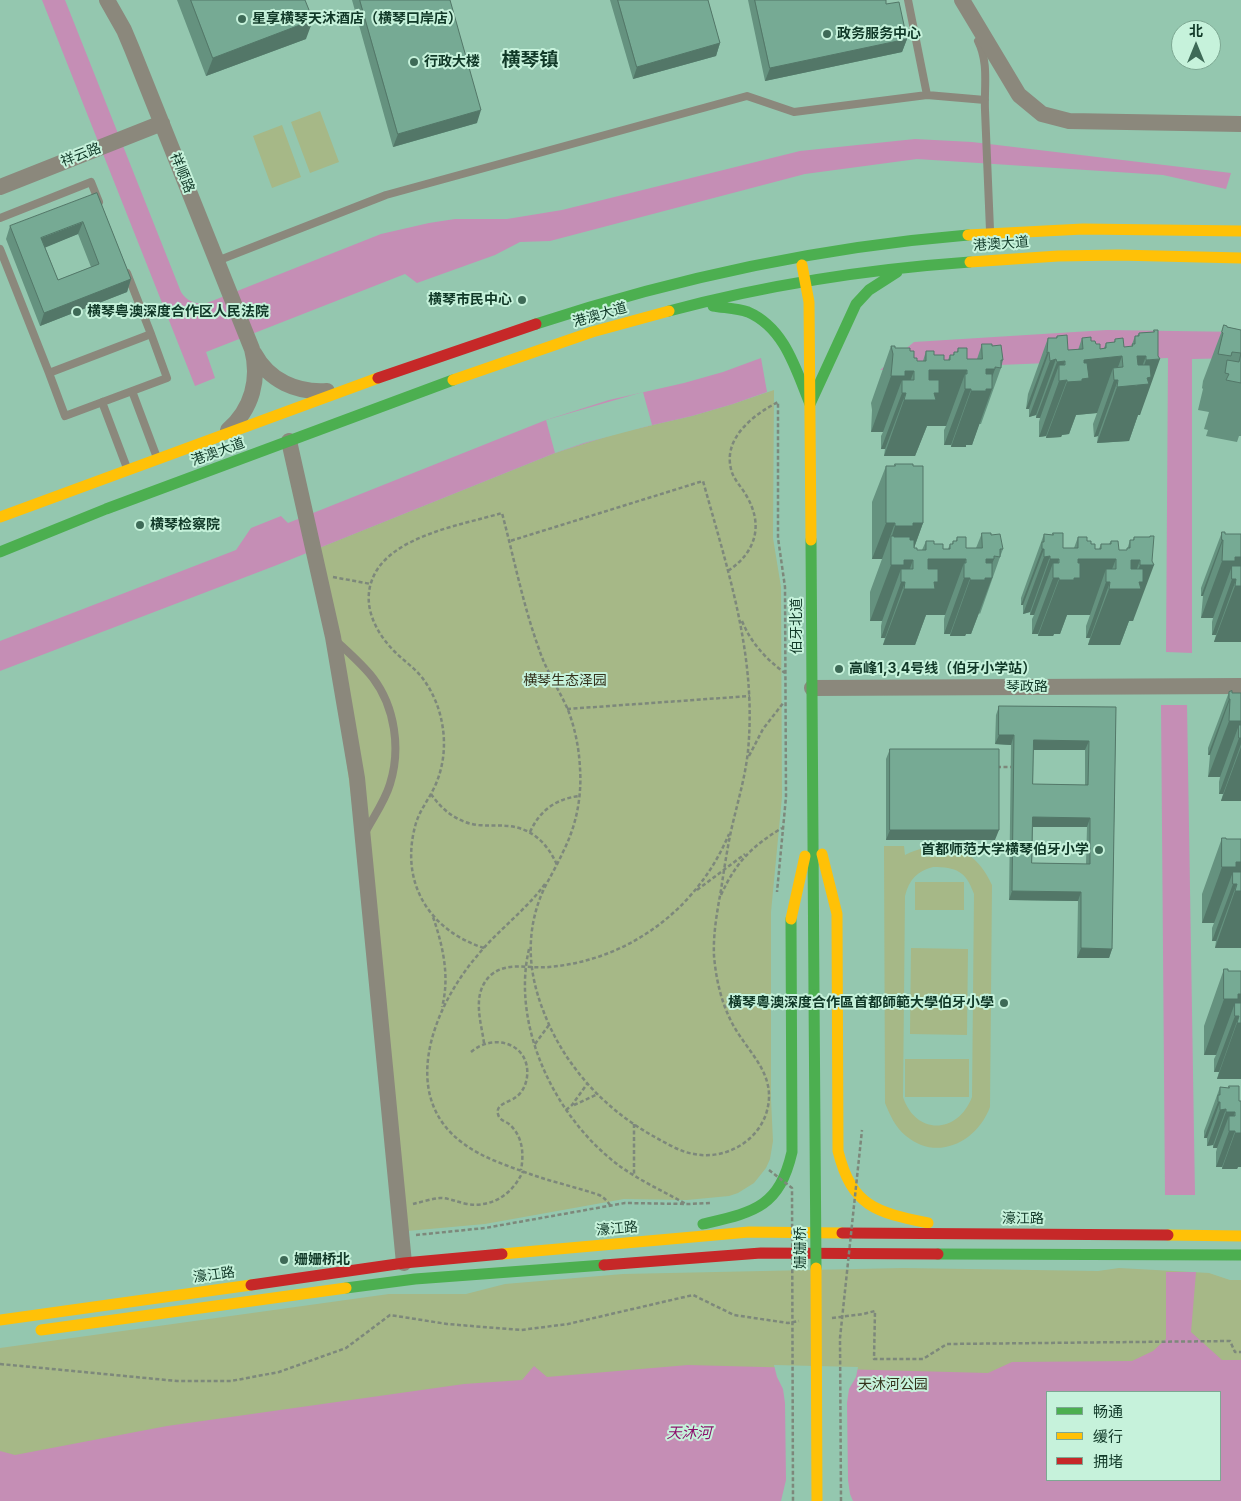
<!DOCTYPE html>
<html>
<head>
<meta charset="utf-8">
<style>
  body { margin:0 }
  #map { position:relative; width:1241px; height:1501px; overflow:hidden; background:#94c7af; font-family:Inter,"Noto Sans SC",sans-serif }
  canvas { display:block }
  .legend { position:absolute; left:1046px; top:1391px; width:175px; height:90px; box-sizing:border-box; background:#c6f2db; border:1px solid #7da893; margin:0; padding:6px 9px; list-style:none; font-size:15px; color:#103827 }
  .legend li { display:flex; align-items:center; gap:10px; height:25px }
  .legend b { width:25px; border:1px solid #7da893 }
  .north { position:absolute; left:1171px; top:20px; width:50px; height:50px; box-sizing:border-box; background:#c6f2db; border:1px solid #7da893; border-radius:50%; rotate:0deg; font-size:14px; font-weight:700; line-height:20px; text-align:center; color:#103827 }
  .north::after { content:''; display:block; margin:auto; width:18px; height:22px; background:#3e6a57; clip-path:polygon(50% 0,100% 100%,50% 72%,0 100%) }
</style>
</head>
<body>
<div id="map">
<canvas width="1241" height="1501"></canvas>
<ul class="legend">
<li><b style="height:6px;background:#4caf50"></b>畅通</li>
<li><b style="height:6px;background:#ffc107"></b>缓行</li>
<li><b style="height:6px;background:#c62828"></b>拥堵</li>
</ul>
<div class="north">北</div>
</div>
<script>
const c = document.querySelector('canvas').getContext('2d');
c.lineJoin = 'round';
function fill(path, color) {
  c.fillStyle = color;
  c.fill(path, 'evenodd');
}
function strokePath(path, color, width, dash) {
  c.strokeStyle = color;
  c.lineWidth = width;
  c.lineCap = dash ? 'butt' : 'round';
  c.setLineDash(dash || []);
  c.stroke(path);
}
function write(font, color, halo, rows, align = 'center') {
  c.font = font + ' Inter,"Noto Sans SC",sans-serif';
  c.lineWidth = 4;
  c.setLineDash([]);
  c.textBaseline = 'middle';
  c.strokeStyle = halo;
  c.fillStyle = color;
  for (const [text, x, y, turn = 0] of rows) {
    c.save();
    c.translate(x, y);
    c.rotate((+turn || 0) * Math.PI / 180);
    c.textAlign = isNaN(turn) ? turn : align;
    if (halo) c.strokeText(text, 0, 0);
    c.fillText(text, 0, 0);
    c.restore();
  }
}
fill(new Path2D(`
  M320 111 339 162 310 173 291 122Z
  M282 125 301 177 272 188 253 136Z
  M774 390 773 538 781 587 782 797 771 912V1100L773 1141 770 1159 766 1168 754 1183 738 1193 729 1196 687 1200 624 1199 485 1224 407 1231 319 548 555 453 618 433 692 416 733 404Z
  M884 846H904L905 855C943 837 974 846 992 885L990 1107C977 1142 937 1162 906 1136 895 1127 890 1115 885 1103ZM933 867C956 867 966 871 974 894L972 1097C958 1134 916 1136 903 1097L905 896C909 880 917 871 933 867Z
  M915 882H964V910H915Z
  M911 948 968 949 967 1035 910 1034Z
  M905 1059H969V1097H905Z
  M903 1268 1098 1271 1119 1268 1209 1273 1230 1280H1241V1501H0V1348L389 1294H466L505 1284 623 1274ZM1047 1392H1220V1480H1047Z`), '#a6b887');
fill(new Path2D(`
  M42 0H65L181 292C187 301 195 305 207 303L381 234 429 223 455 219H507L562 210 800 151 915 139 972 142 1231 173 1226 189 1163 175 917 159 805 174 550 241 520 242 495 255 417 283 405 274 206 352 215 378 195 386Z
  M1107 330 1241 332V358L1192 359V653L1166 652 1168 358 880 370 914 342Z
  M761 358 767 392 733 404 692 416 618 433 555 453 277 565 0 671V641L236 550 251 528 281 516 288 523 546 420 609 400 684 383 723 372Z
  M1161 705H1187L1195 1195H1165Z
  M1166 1272H1196L1191 1332 1222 1360H1241V1501H0V1451L15 1455 167 1426 464 1384 522 1380 534 1366 547 1377 688 1365 988 1373 1012 1362 1132 1361 1153 1351 1166 1339ZM1047 1392H1220V1480H1047Z`), '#c58eb5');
fill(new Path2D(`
  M643 392 652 425 584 443 555 453 546 420Z
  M774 1365 858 1367 856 1377 849 1389 847 1403 848 1480 850 1494 853 1501H781L786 1480 785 1403 783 1389 777 1377Z`), '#94c7af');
strokePath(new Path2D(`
  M728 571C756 552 764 525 746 495 741 486 733 479 731 469 723 437 755 414 778 402V538L785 587 786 797 777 892
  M333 577 371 584
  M742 621C751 643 766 659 785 673
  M567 709 750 696
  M749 756 763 729 784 702
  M997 767H1011
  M431 794C442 810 457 822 477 825 488 826 498 825 508 826 532 828 548 844 557 865
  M530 832C540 810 556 799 579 796
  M545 884C525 911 498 930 477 956 434 1006 397 1096 464 1144 483 1158 508 1166 530 1174 552 1182 576 1187 599 1195 604 1197 607 1201 610 1205
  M697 890 745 854
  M721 895C736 862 752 846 782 828
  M433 917C443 946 450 977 442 1007
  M484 948C428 930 399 881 416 823 420 810 429 799 435 786 444 766 446 744 442 723 439 706 431 688 420 675 412 666 403 660 395 652 376 633 362 606 372 580 388 536 462 525 502 513 514 558 523 605 539 649 546 671 559 689 568 710 575 728 579 748 580 768 582 798 576 827 562 854 555 870 545 884 539 901 526 938 529 974 543 1010 563 1064 603 1108 653 1136 666 1143 680 1152 694 1154 724 1160 756 1143 766 1114 779 1074 747 1053 731 1021 721 1001 716 979 714 956 713 934 717 912 721 890 724 870 727 850 731 831 737 804 745 779 748 751 757 656 728 571 703 481L510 541
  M529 949C511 1026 555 1117 617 1164 638 1180 663 1191 686 1204
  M484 1043C481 1021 471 993 491 975 507 961 529 969 549 967 630 960 698 908 729 834
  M535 1044 549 1025
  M471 1052C494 1032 531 1044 527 1077 526 1085 522 1093 516 1097 510 1102 495 1104 498 1114 499 1120 505 1121 509 1124 523 1136 524 1154 521 1170
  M574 1105 598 1094
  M566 1110 572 1105 587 1084
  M634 1124V1175
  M413 1204C421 1202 431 1199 440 1198 449 1198 457 1202 467 1204 492 1208 513 1194 523 1171
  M416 1235 485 1228 625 1203 688 1204 710 1203
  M832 1318 863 1314 875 1311 874 1359H923L947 1344 1230 1341 1235 1352H1241
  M0 1364 177 1381H231L279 1372 346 1348 390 1315 447 1324 521 1330 568 1324 693 1295 734 1315 788 1323 799 1321`), '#7d887b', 2.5, [4, 2.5]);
strokePath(new Path2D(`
  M908 0 927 95 985 100
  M978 41C989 63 984 86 985 110 987 150 988 190 990 230
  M0 218 91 182 99 202
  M0 249 49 373
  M217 261 386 195 747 96 794 112 927 95
  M127 273 151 334
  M151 334 167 378 65 416 49 373Z
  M132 391 156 455
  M102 402 127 468
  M335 640C348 652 362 664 373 678 395 707 401 749 390 784 385 801 374 816 366 831`), '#8b887c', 8);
strokePath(new Path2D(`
  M107 0 124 30 132 49 252 349C260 379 252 409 228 430
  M962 0 1019 95 1042 114 1069 121 1241 124
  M0 187 162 123
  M254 353C269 381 297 393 327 391
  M289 441 333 637 357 778 404 1263
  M812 688 1241 686`), '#8b887c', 16);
strokePath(new Path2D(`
  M713 306C724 308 737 308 748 312 785 328 796 370 810 404
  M669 311C766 285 870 269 970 262
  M536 324C676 278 821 247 968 235
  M810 404 856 304 869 290 897 272
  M811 540 814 995
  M0 552 106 509 453 380
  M703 1224C754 1212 779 1208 792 1152L791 919
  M938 1254 1241 1255
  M346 1288 415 1279 604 1265`), '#4caf50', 11);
strokePath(new Path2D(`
  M968 235 1083 229 1241 231
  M970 262 1058 256 1118 255 1241 258
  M802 265 809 302 811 540
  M453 380 592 332 669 311
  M0 517 378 378
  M822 854 837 914 838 1151C852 1207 876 1212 928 1223
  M791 919 805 856
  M1168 1235 1241 1236
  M502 1254 749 1232 842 1233
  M0 1320 251 1285
  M41 1330 346 1288`), '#ffc107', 11);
strokePath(new Path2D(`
  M378 378 536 324
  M842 1233 1168 1235
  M604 1265 761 1253 938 1254
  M251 1285 404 1263 502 1254`), '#c62828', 11);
strokePath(new Path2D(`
  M769 1170 792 1188 793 1501
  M841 1501 840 1338 862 1130`), '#7d887b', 2.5, [4, 2.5]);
strokePath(new Path2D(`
  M814 995 816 1268`), '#4caf50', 11);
strokePath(new Path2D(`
  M816 1268 817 1501`), '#ffc107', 11);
fill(new Path2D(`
  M177 0H305L306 39 206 76Z
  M352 0H450L477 123 393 147Z
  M610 0H708L720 43 716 56 633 79Z
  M748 0H886V4L907 39 902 52 765 81Z
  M97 193 131 279 127 292 40 326 6 239 10 226ZM78 234 91 267 58 280 45 247Z
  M1224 325 1227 327 1241 330V436H1239L1237 442 1206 436 1208 430 1204 429 1209 412 1198 410 1203 389 1202 388 1203 381Z
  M1154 330 1140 415H1138L1129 441 1097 443 1098 436 1094 437 1093 424 1097 413 1076 415 1069 434 1062 435 1061 437 1046 438V436L1039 437V422L1040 418H1036V415L1029 417V409H1026L1028 394 1048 338H1056L1057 336 1068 350H1078L1082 338 1091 341 1096 344 1100 349 1104 348 1106 343 1114 342 1115 339 1124 347H1131L1135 336H1137L1139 333 1153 332Z
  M982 344 992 346 1003 360 1001 368 981 424H979L972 445H966V447H951V445H944V430L946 426H927L915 456H884L885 449H881V436L883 432H871L872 410 871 403 891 346 895 348 910 351 914 358 917 361H923L926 351 944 360H948L950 355H953L954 352H957L958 348 967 359H977Z
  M895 464 923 523 914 548 917 550H922L926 541 943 549H948L950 544H952L953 541H956L957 537 966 548H976L982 533 991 535 1003 549 1000 557 980 614 979 613 971 634H966L965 636H950V634H944V619L945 615H926L915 645H883L885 638H881V626L882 621H870V592L882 559H872V502L886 466H894Z
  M1222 532 1225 534H1241V642H1214L1216 635H1212V622L1213 618H1201L1203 596H1201V588Z
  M1053 533 1063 548H1074L1078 537 1087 541 1091 544 1095 549H1099L1101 544H1109L1111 541 1119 550H1127L1130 540H1133L1134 537H1150V536L1133 621H1129L1120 645H1088L1090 638H1086V626L1090 615H1067L1060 634H1054L1053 636H1038V634H1032V619L1034 615H1030V612L1023 614V605H1021V598L1044 534 1052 535Z
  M1229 692 1232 693H1241V801H1221L1223 794H1219V782L1220 777H1208L1210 755H1208V748Z
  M999 706 1116 707 1112 949 1109 958H1077L1078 901 1009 900 1011 745 995 744 996 715ZM1033 750H1085V785L1033 784ZM1033 827H1087L1086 864 1032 863Z
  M890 749 995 840H886V759Z
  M1222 838 1226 839H1241V948H1215L1216 941H1212V928L1214 923H1202V894Z
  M1224 969 1228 971H1241V1079H1217L1219 1072H1214V1059L1216 1055H1204V1026Z
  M1229 1086 1239 1101 1241 1167H1238L1237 1169H1222V1167H1216V1152L1217 1148H1213V1145L1207 1146V1138H1204V1131L1207 1123 1220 1087 1228 1088Z`), '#65927f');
fill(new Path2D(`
  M313 20 306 39 206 76 213 58Z
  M907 39 902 52 765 81 770 68Z
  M720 43 716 56 633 79 637 67Z
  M481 110 477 123 393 147 398 134Z
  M83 222 78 234 37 251 41 238Z
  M131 279 127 292 40 326 44 313Z
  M1049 352 1029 409H1026L1047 353Z
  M1122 356 1114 378 1113 368 1097 413 1076 415 1069 434 1062 435 1061 437 1046 438 1067 382 1084 360Z
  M1137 356H1146L1135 386H1137L1146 360 1160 359 1140 415H1138L1129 441 1097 443 1117 387Z
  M1056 359 1036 415 1029 417 1050 361Z
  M1065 361 1059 377V365L1040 418H1036L1057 362Z
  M986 369H995L988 389H992L972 445H966V447H951L971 391Z
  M929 370H967L965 376V374L946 426H927L915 456H884L904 400Z
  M905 371H914L885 449H881L902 393V380L883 432H871L891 376Z
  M1067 380 1046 436 1039 437 1059 381Z
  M1114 380H1118L1098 436 1094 437Z
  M965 389H971L951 445H944Z
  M886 523H895L882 559H872Z
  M913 523H923L910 559 891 539 895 526Z
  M1222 540H1223L1203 596H1201Z
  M1042 549H1044L1023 605H1021Z
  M1050 556 1030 612 1023 614 1044 557Z
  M1235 557H1241V566L1216 635H1212L1232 579V566L1213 618H1201L1222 561Z
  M928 559H966L964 565V563L945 615H926L915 645H883L904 589Z
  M986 559H994L987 578H992L971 634H966L965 636H950L970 580Z
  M1050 559H1059L1053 576V563L1034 615H1030Z
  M1078 559H1116L1107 582H1110L1090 638H1086L1106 582V569L1090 615H1067L1060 634H1054L1053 636H1038L1059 580Z
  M904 560H913L885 638H881L901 582V569L882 621H870L891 565Z
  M1131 560H1140L1130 589H1131L1140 565H1154L1133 621H1129L1120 645H1088L1109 589Z
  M964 578H970L950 634H944Z
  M1053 578H1059L1038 634H1032Z
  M1235 586H1241V642H1214Z
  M1229 699H1230L1210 755H1208Z
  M1241 719V744L1223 794H1219L1239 738V725L1220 777H1208L1229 721Z
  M999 735H1014L1011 745 995 744Z
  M1034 740 1089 741 1085 750H1030Z
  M1241 747V801H1221Z
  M1033 817 1090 818 1087 827H1029Z
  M890 830H999L995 840H886Z
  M1236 862H1241V872L1216 941H1212L1233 884V872L1214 923H1202L1222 867Z
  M1012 891 1081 892 1078 901 1009 900Z
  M1235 891H1241V948H1215Z
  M1081 948 1112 949 1109 958H1077Z
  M1238 994H1241V1010L1219 1072H1214L1235 1016V1003L1216 1055H1204L1224 999Z
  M1237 1023H1241V1079H1217Z
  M1218 1102H1220L1207 1138H1204Z
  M1226 1109 1213 1145 1207 1146 1220 1110Z
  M1226 1112H1235L1229 1128V1116L1217 1148H1213Z
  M1229 1131H1235L1222 1167H1216Z
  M1235 1133H1241V1167H1238L1237 1169H1222Z`), '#537768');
const building = new Path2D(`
  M191 0H305L313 20 213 58Z
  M360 0H450L481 110 398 134Z
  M618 0H708L720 43 637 67Z
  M755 0H886V4L899 2 907 39 770 68Z
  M97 193 131 279 44 313 10 226ZM83 222 99 264 58 280 41 238Z
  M1224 325 1227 326V327L1241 330V383L1226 380 1229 374 1225 373 1227 360 1239 362 1241 353 1232 352 1231 356 1218 354 1223 333 1222 332Z
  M1154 330H1158V356L1160 359 1146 360V356H1137L1138 365H1150L1151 377 1147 378 1149 384 1117 387 1118 380H1114L1113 368 1123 367 1122 356 1084 360V363H1087L1089 378 1082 379V381L1067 382V380L1059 381V365H1065V361L1057 362 1056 359 1050 361 1049 352 1047 353 1048 338H1057V336L1067 335 1068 350 1083 349 1082 338 1091 337V341H1095L1096 344H1100V349L1106 348V343L1115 342V339L1123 338 1124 347 1133 346 1132 344H1135V336H1139V333L1154 332Z
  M982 344H992V346L1001 345 1003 360H1001V368L995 367V369H986V374H992V389H986V391H971V389H965V374H967V370H929V380H939V393H934L936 400H904L906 393H902V380H914V371H905V376H891L893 354 891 346H895V348H910V351H914V358H917V361H926V351H934V355H944V360H950V355H954V352H958V348H967V359H982Z
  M895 464H913V466H923V523H913V526H895V523H886V466H895Z
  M1222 532H1225V534H1241V557H1235V561H1222L1223 540H1222Z
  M982 533H991V535L1000 534 1003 549H1000V557L994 556V559H986V563H992V578H985V580H970V578H964V563H966V559H928V569H938V582H934L935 589H904L905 582H901V569H913V560H904V565H891V536H894V537H910V540H914V548H917V550H926V541H934V544H943V549H950V544H953V541H957V537H966V548H982Z
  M1053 533H1063V548H1078V537H1087V541H1091V544H1095V549H1101V544H1111V541H1118L1119 550H1127V548H1130V540H1134V537H1150V536H1154L1152 561 1154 565H1140V560H1131V569H1143V582H1139L1141 589H1109L1110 582H1106V569H1116V559H1078V563H1080V578H1074V580H1059V578H1053V563H1059V559H1050V556L1044 557V549H1042V542H1044V534L1053 535Z
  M1232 566H1241V586H1235L1236 579H1232Z
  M1232 691V693H1241V721H1229L1230 699H1229V692Z
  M999 706 1116 707 1112 949 1081 948V892L1012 891 1014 735H999ZM1034 740 1089 741 1088 785 1033 784ZM1033 817 1090 818V864L1032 863Z
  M1239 725H1241V738H1239Z
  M890 749H999V830H890Z
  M1222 838H1226V839H1241V862H1236V867H1222Z
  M1233 872H1241V891H1235L1237 884H1233Z
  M1224 969H1228V971H1241V994H1238V999H1224Z
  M1235 1003H1241V1023H1237L1239 1016H1235Z
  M1229 1086H1239V1101H1241V1133H1235V1131H1229V1116H1235V1112H1226V1109L1220 1110V1102H1218V1095H1220V1087L1229 1088Z`);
fill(building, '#76aa94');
strokePath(building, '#537768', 1);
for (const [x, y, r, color] of [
  [242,19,5,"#3e6a57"],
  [827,34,5,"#3e6a57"],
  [414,62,5,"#3e6a57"],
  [522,300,5,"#3e6a57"],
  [77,312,5,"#3e6a57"],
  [140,525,5,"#3e6a57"],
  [839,669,5,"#3e6a57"],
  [1099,850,5,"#3e6a57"],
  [1004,1003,5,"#3e6a57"],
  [284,1260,5,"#3e6a57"]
]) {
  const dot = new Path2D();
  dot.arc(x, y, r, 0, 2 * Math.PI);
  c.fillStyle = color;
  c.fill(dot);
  strokePath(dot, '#c6f2db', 2);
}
write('bold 14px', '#103827', '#c6f2db', [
  ["星享横琴天沐酒店（横琴口岸店）",252,19],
  ["政务服务中心",837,34],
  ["行政大楼",424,62],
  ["横琴市民中心",512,300,"right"],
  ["横琴粤澳深度合作区人民法院",87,312],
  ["横琴检察院",150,525],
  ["高峰1,3,4号线（伯牙小学站）",849,669],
  ["首都师范大学横琴伯牙小学",1089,850,"right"],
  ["橫琴粵澳深度合作區首都師範大學伯牙小學",994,1003,"right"],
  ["姗姗桥北",294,1260]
], 'left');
write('14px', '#103827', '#c6f2db', [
  ["祥云路",81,155,-21],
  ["祥顺路",182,173,68],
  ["港澳大道",1001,244,-4],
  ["港澳大道",600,315,-16],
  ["港澳大道",218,452,-20],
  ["伯牙北道",797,626,-90],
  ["琴政路",1027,687],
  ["濠江路",1023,1219],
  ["濠江路",617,1229,-5],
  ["姗姗桥",801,1248,-90],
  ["濠江路",214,1275,-8]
]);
write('14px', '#34321c', '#c6f2db', [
  ["横琴生态泽园",565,681],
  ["天沐河公园",893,1385]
]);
write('italic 15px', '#8c106c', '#c6f2db', [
  ["天沐河",689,1433]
]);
write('bold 19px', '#103827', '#c6f2db', [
  ["横琴镇",530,60]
]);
</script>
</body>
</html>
